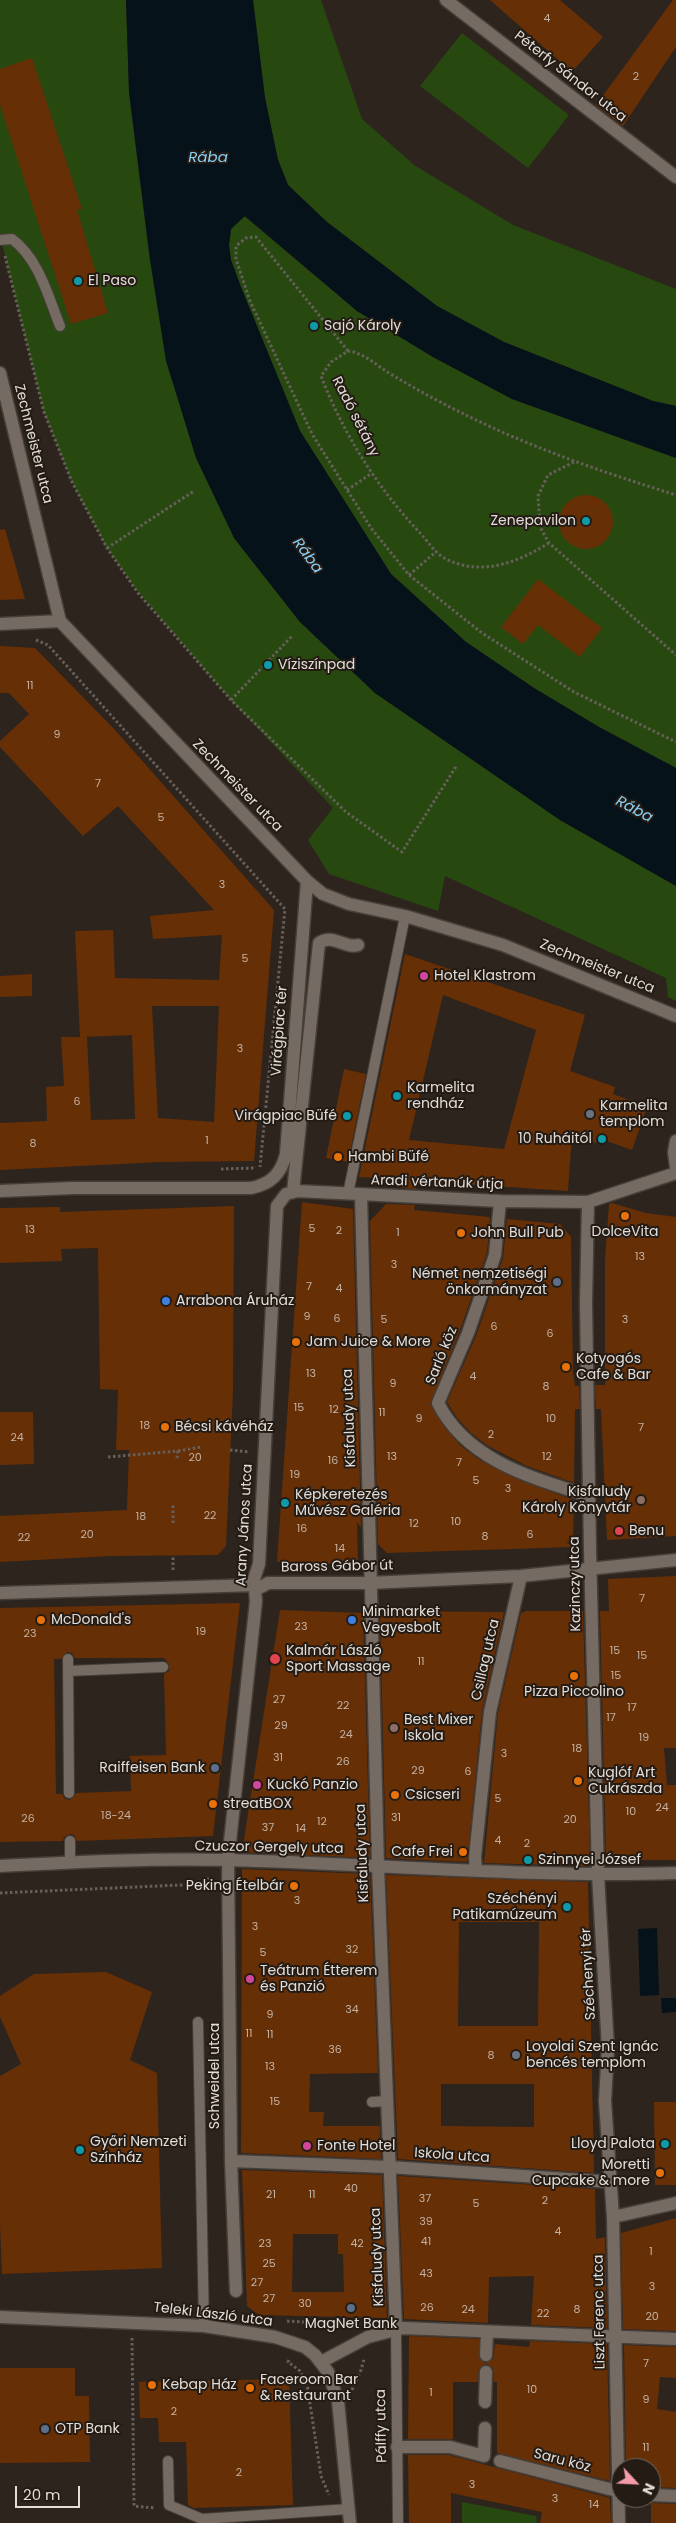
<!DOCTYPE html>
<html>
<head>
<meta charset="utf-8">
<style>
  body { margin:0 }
  #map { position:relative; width:676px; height:2523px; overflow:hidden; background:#2d241e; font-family:Poppins,sans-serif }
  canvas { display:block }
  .north { position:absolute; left:611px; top:2458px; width:50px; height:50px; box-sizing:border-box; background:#231b14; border:1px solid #6f6962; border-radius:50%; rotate:115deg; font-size:14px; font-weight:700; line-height:20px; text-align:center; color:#e2ddd8 }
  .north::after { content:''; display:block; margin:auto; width:18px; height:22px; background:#f39aab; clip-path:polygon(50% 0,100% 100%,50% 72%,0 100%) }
  .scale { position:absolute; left:15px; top:2486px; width:65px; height:22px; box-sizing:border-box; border:2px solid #e2ddd8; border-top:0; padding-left:6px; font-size:15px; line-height:18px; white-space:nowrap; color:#e2ddd8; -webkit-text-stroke:4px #231b14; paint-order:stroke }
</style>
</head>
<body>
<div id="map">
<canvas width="676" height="2523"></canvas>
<div class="north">N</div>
<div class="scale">20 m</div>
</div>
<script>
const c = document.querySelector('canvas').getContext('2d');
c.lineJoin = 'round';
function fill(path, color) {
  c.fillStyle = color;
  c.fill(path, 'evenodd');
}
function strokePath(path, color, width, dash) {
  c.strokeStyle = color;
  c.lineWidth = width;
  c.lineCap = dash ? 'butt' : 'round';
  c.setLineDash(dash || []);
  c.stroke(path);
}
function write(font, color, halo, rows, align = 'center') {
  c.font = font + ' Poppins,sans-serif';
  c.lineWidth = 4;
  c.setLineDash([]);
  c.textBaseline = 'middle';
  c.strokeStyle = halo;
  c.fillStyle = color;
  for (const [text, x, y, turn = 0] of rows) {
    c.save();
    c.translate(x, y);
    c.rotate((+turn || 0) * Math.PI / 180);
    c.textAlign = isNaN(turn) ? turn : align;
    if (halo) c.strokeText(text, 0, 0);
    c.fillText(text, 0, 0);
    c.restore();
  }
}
fill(new Path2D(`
  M0 0H126L129 92 150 260 234 538 300 622 375 693 560 820 676 886V1001L668 997 666 978 445 876 438 911 329 874 308 840 333 808 231 700 139 593 107 548 72 482 44 412 0 235Z
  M253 0H321L362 119 414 165 513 225 676 289V406L653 401 504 342 437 306 327 222 288 185 278 160 265 98Z
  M462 33 569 115 528 168 420 86Z
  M244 216 357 311 433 357 512 399 676 458V768L599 727 534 688 466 642 391 574 300 431 241 287 231 260 229 245 231 229Z
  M462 2502 536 2516 537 2523H462Z`), '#274910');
fill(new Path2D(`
  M126 0H253L265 98 278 160 288 185 327 222 437 306 504 342 653 401 676 406V458L512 399 433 357 357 311 245 216 231 229 229 245 231 260 241 287 300 431 391 574 466 642 534 688 599 727 676 768V886L560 820 375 693 300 622 234 538 196 458 166 361 150 260 129 92Z
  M657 1928 659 1995 640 1996 638 1929Z
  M661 1998H676V2012L662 2013Z`), '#061219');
fill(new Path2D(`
  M490 0H560L603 37 572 72Z
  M673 0H676V47L623 126 596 105Z
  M32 58 82 209 77 210 108 313 71 324 0 105V69Z
  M559 522a27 27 0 1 1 54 0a27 27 0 1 1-54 0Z
  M5 529 25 599 0 600V530Z
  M538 579 602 628 580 657 538 625 523 644 501 627Z
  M0 646 35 648 115 730 274 910 254 1161 160 1162 0 1170V1123L47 1121 46 1087 64 1086 61 1037H87L91 1120 135 1119 132 1035 80 1037 75 931 113 930 115 978 219 980 222 935 153 939 150 916 214 910 118 806 83 836 0 747V741L29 714 9 693H0ZM152 1006H219L214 1122 158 1118Z
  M405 954 585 1015 570 1071 615 1087 613 1094 647 1107 632 1150 598 1138 596 1143 572 1135 568 1191 417 1181 416 1189 401 1188 408 1180 359 1177ZM443 995 536 1030 504 1149 409 1140Z
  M32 974V996L0 997V976Z
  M344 1069 366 1074 348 1162 326 1158Z
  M302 1202 353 1209 361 1527 357 1522 358 1565 277 1562Z
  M612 1203 646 1213 676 1217V1536L607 1540 601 1409H596L595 1385H605V1259L609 1204Z
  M386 1204 415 1205 414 1210 490 1217 487 1253 460 1330 430 1404 445 1428 461 1446 480 1460 521 1481 574 1500 573 1541 566 1542 573 1547 387 1553 378 1544 370 1221Z
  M234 1206 233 1391 226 1546 218 1555 110 1556 0 1562V1516L127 1510 129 1450H116L118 1390 100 1389 98 1248 61 1249 62 1261 0 1263V1208L60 1207V1212Z
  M507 1219 560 1224 571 1237 573 1372 575 1386H579L580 1409H575L574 1483 527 1466 488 1446 471 1433 457 1418 447 1402 476 1336 503 1258Z
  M0 1412H33L34 1464 0 1465Z
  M676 1576V1748H664L667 1785H676V1860H606L600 1611H609L608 1579Z
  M240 1603 213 1836 77 1841 74 1835 70 1834 64 1837 63 1841 0 1842V1608ZM67 1652 72 1653 75 1658H164L169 1664V1671L164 1674 166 1755 130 1756 131 1791 76 1793 70 1800 65 1799 62 1794H56L54 1659H61Z
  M280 1610 363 1613 370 1858 242 1852Z
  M384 1611 504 1612 482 1711 467 1862 386 1858 380 1614H384Z
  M526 1611H583L590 1860H587V1866L484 1863 498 1713 521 1613Z
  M242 1869 370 1874 378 2073 310 2074 309 2112H324L323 2126H380L381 2159 241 2153Z
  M386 1875 588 1882 594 2173 398 2159ZM459 1922H539L538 2026H458ZM441 2084H534V2127L441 2126Z
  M106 1972 152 1992 130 2060 157 2073 162 2268 2 2274 0 2224V2076L21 2064 0 2017V1996L34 1974Z
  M654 2102H676V2185H655Z
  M242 2170 382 2175 387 2318 259 2315 247 2306ZM293 2234H338V2254H343L344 2292H292Z
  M398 2176 595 2189 596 2239 605 2237 607 2328 531 2325 534 2276 489 2277 488 2323 404 2319Z
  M676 2218V2331L623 2329 621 2233Z
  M409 2336 479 2339V2358L485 2363 493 2359 495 2344 529 2347 530 2341 607 2344 610 2481 497 2453V2382H494L493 2368 487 2364 479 2368 478 2382H453V2439H408Z
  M624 2345 676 2347V2378L660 2377 657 2409 676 2412V2488L651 2487V2468H626Z
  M0 2368H75V2396H89L90 2462 0 2463Z
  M289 2379 293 2505 194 2508 188 2505 186 2442H159L158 2418H140L139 2382Z
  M449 2455 610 2498 611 2523H540L542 2512 451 2493V2523H409L408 2455Z
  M651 2503 676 2504V2523H651Z`), '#672f06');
const lane = new Path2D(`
  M0 240 12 239C39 259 48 296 60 326
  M348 1194 405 916
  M68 1659 69 1793
  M68 1671 163 1667
  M70 1841V1862
  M198 2022 204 2326
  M372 2102 387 2101
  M396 2329 398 2523
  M168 2461 169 2505 202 2519 349 2509`);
const street = new Path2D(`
  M446 0 676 177
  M0 373 60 621 307 881 323 894 349 904 405 916 503 945 676 1016
  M0 624 60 621
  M676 1141 674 1152 676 1167
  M0 1191 73 1188H251C271 1184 281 1174 286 1154L307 881
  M293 1192 319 943C332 933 345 949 358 945
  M361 1195 378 1866 396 2329
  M500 1201 495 1255 468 1333 438 1403C467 1461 533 1478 589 1496
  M588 1202 586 1303 590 1550 598 1875 608 2048 605 2101 613 2217 619 2523
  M0 1593 256 1585 261 1587 268 1583H369L521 1576 676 1560
  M0 1866C76 1862 154 1858 230 1860 379 1864 527 1878 676 1873
  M476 1871 475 1857 490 1712 521 1576
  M231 2161 389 2167 612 2182
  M613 2217 676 2203
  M236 2291 231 2161 228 1860 256 1601 254 1579 259 1564 277 1206 286 1194 298 1191 500 1201 588 1202 676 1173
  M0 2317 204 2326 275 2337 305 2347 315 2355 328 2372 338 2401 350 2523
  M486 2355 487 2332
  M321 2362 368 2337 403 2328 676 2339
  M485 2402 486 2372
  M397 2447H450L484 2456 485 2428
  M500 2461 621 2492
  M651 2495 676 2496`);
strokePath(lane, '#463f39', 12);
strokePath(street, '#463f39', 15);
strokePath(new Path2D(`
  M5 256 44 412 72 482 107 548 138 593 231 700 346 812 402 852 457 765
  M348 351 256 237 246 238 236 246V259L250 301 312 434 371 528 409 575 482 633 574 692 676 742
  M574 462 548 475 538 496 540 527 549 543 676 655
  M347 490 372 473
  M549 543C518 562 482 577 446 559 437 555 428 542 422 535 378 489 344 435 321 376L331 362 348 351C365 353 378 367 394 376 419 391 445 405 470 417 537 450 606 473 676 495
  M107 548 194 491
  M409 575 437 551
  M36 640 48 645 285 909 260 1167
  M231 700 293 635
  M221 1169 254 1168
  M230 1450 249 1452
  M178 1451 201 1447
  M108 1457 178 1451 177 1458
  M173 1523V1504
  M173 1570V1555
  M0 1893 203 1884 209 1878
  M287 2321 353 2325
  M132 2338 134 2506 155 2508
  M289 2360 288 2362 300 2371 307 2384 321 2476 329 2495
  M352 2390 361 2370 364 2359`), '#675f5a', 3, [2.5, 2.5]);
strokePath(lane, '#756b63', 10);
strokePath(street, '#756b63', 12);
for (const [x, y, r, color] of [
  [78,281,5,"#0f9aa8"],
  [314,326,5,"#0f9aa8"],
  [586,521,5,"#0f9aa8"],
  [268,665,5,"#0f9aa8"],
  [424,976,5,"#d1479c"],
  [397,1096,5,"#0f9aa8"],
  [590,1114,5,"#6b7280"],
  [347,1116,5,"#0f9aa8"],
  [602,1139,5,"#0f9aa8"],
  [338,1157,5,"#e8710a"],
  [625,1216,5,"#e8710a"],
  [461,1233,5,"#e8710a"],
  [557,1282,5,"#5c6f8a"],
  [166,1301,5,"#3f7fe0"],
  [296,1342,5,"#e8710a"],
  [566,1367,5,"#e8710a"],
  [165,1427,5,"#e8710a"],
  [641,1500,5,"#8d6e63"],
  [285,1503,5,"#0f9aa8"],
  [619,1531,5,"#e0444e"],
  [41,1620,5,"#e8710a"],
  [352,1620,5,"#3f7fe0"],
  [275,1659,6,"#e0444e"],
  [574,1676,5,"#e8710a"],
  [394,1728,5,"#8d6e63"],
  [215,1768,5,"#5c6f8a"],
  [578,1781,5,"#e8710a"],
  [257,1785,5,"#d1479c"],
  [395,1795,5,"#e8710a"],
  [213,1804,5,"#e8710a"],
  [463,1852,5,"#e8710a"],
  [528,1860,5,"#0f9aa8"],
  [294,1886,5,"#e8710a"],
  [567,1907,5,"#0f9aa8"],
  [250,1979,5,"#d1479c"],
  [516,2055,5,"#6b7280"],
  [665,2144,5,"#0f9aa8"],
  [307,2146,5,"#d1479c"],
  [80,2150,5,"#0f9aa8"],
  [660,2173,5,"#e8710a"],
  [351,2308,5,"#5c6f8a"],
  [152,2385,5,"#e8710a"],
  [250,2388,5,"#e8710a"],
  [45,2429,5,"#5c6f8a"]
]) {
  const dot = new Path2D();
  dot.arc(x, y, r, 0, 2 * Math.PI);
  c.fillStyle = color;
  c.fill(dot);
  strokePath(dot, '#231b14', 2);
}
write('11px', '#c3b2a4', null, [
  ["4",547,19],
  ["2",636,77],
  ["11",30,686],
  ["9",57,735],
  ["7",98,784],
  ["5",161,818],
  ["3",222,885],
  ["5",245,959],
  ["3",240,1049],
  ["6",77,1102],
  ["1",207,1141],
  ["8",33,1144],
  ["5",312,1229],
  ["13",30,1230],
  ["2",339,1231],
  ["1",398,1233],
  ["13",640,1257],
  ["3",394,1265],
  ["7",309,1287],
  ["4",339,1289],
  ["9",307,1317],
  ["6",337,1319],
  ["5",384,1320],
  ["3",625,1320],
  ["6",494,1327],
  ["6",550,1334],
  ["13",311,1374],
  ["4",473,1377],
  ["9",393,1384],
  ["8",546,1387],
  ["15",299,1408],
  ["12",334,1410],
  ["11",382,1413],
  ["9",419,1419],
  ["10",551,1419],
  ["18",145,1426],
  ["7",641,1428],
  ["2",491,1435],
  ["24",17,1438],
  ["13",392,1457],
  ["12",547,1457],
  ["20",195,1458],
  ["16",333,1461],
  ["7",459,1463],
  ["19",295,1475],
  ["5",476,1481],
  ["3",508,1489],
  ["22",210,1516],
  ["18",141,1517],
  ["10",456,1522],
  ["12",414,1524],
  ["16",302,1529],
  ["20",87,1535],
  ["6",530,1535],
  ["8",485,1537],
  ["22",24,1538],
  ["14",340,1549],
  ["7",642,1599],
  ["23",301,1627],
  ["19",201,1632],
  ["23",30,1634],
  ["15",615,1651],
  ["15",642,1656],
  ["11",421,1662],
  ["15",616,1676],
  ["27",279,1700],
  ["22",343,1706],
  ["17",632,1708],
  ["17",611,1718],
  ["29",281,1726],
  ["24",346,1735],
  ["19",644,1738],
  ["18",577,1749],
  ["3",504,1754],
  ["31",278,1758],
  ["26",343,1762],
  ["29",418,1771],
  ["6",468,1772],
  ["5",498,1799],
  ["24",662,1808],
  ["10",631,1812],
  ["18-24",116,1816],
  ["31",396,1818],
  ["26",28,1819],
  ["20",570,1820],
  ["12",322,1822],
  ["37",268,1828],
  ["14",301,1829],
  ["4",498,1841],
  ["2",527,1844],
  ["3",297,1901],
  ["3",255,1927],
  ["32",352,1950],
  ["5",263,1953],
  ["34",352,2010],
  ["9",270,2015],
  ["11",249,2034],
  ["11",270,2035],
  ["36",335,2050],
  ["8",491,2056],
  ["13",270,2067],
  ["15",275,2102],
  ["40",351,2189],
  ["21",271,2195],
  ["11",312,2195],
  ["37",425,2199],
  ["2",545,2201],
  ["5",476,2204],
  ["39",426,2222],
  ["4",558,2232],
  ["41",426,2242],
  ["23",265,2244],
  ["42",357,2244],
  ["1",651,2252],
  ["25",269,2264],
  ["43",426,2274],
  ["27",257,2283],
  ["3",652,2287],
  ["27",269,2299],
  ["30",305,2304],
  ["26",427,2308],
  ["24",468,2310],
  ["8",577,2310],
  ["22",543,2314],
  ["20",652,2317],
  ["7",646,2364],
  ["10",532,2390],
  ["1",431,2393],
  ["9",646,2400],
  ["2",174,2412],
  ["11",646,2448],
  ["2",239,2473],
  ["3",472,2485],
  ["3",555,2499],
  ["14",594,2505]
]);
write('14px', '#e2ddd8', '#231b14', [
  ["Péterfy Sándor utca",570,77,38],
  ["Radó sétány",355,417,63],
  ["Zechmeister utca",33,444,76],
  ["Zechmeister utca",237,786,46],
  ["Zechmeister utca",597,967,22],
  ["Virágpiac tér",280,1031,-86],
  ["Aradi vértanúk útja",437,1183,2],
  ["Sarló köz",442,1356,-68],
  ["Kisfaludy utca",350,1418,-92],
  ["Arany János utca",245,1525,-87],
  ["Baross Gábor út",337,1567,-1],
  ["Kazinczy utca",576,1584,-91],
  ["Csillag utca",486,1660,-77],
  ["Czuczor Gergely utca",269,1848,1],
  ["Kisfaludy utca",363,1853,-92],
  ["Széchenyi tér",589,1974,-93],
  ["Schweidel utca",215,2076,-90],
  ["Iskola utca",452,2156,4],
  ["Kisfaludy utca",378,2257,-92],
  ["Liszt Ferenc utca",600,2312,-91],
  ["Teleki László utca",213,2315,7],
  ["Pálffy utca",382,2426,-91],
  ["Saru köz",562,2461,14]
]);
write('14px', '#e2ddd8', '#231b14', [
  ["El Paso",88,281],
  ["Sajó Károly",324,326],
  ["Zenepavilon",576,521,"right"],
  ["Víziszínpad",278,665],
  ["Hotel Klastrom",434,976],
  ["Karmelita",407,1088],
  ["rendház",407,1104],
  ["Karmelita",600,1106],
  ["templom",600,1122],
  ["Virágpiac Büfé",337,1116,"right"],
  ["10 Ruháitól",592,1139,"right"],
  ["Hambi Büfé",348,1157],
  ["DolceVita",625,1232,"center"],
  ["John Bull Pub",471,1233],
  ["Német nemzetiségi",547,1274,"right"],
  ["önkormányzat",547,1290,"right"],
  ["Arrabona Áruház",176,1301],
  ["Jam Juice & More",306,1342],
  ["Kotyogós",576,1359],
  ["Cafe & Bar",576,1375],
  ["Bécsi kávéház",175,1427],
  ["Kisfaludy",631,1492,"right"],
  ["Károly Könyvtár",631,1508,"right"],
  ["Képkeretezés",295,1495],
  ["Művész Galéria",295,1511],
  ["Benu",629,1531],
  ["Minimarket",362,1612],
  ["Vegyesbolt",362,1628],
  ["McDonald's",51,1620],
  ["Kalmár László",286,1651],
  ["Sport Massage",286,1667],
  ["Pizza Piccolino",574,1692,"center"],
  ["Best Mixer",404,1720],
  ["Iskola",404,1736],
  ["Raiffeisen Bank",205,1768,"right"],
  ["Kuglóf Art",588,1773],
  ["Cukrászda",588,1789],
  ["Kuckó Panzio",267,1785],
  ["Csicseri",405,1795],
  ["streatBOX",223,1804],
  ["Cafe Frei",453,1852,"right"],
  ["Szinnyei József",538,1860],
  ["Peking Ételbár",284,1886,"right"],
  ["Széchényi",557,1899,"right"],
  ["Patikamúzeum",557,1915,"right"],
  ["Teátrum Étterem",260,1971],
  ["és Panzió",260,1987],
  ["Loyolai Szent Ignác",526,2047],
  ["bencés templom",526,2063],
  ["Győri Nemzeti",90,2142],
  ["Színház",90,2158],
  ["Lloyd Palota",655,2144,"right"],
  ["Fonte Hotel",317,2146],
  ["Moretti",650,2165,"right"],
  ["Cupcake & more",650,2181,"right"],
  ["MagNet Bank",351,2324,"center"],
  ["Faceroom Bar",260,2380],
  ["& Restaurant",260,2396],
  ["Kebap Ház",162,2385],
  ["OTP Bank",55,2429]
], 'left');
write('italic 15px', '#87cef4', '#231b14', [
  ["Rába",208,158],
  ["Rába",307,556,54],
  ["Rába",634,810,28]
]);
</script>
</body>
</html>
